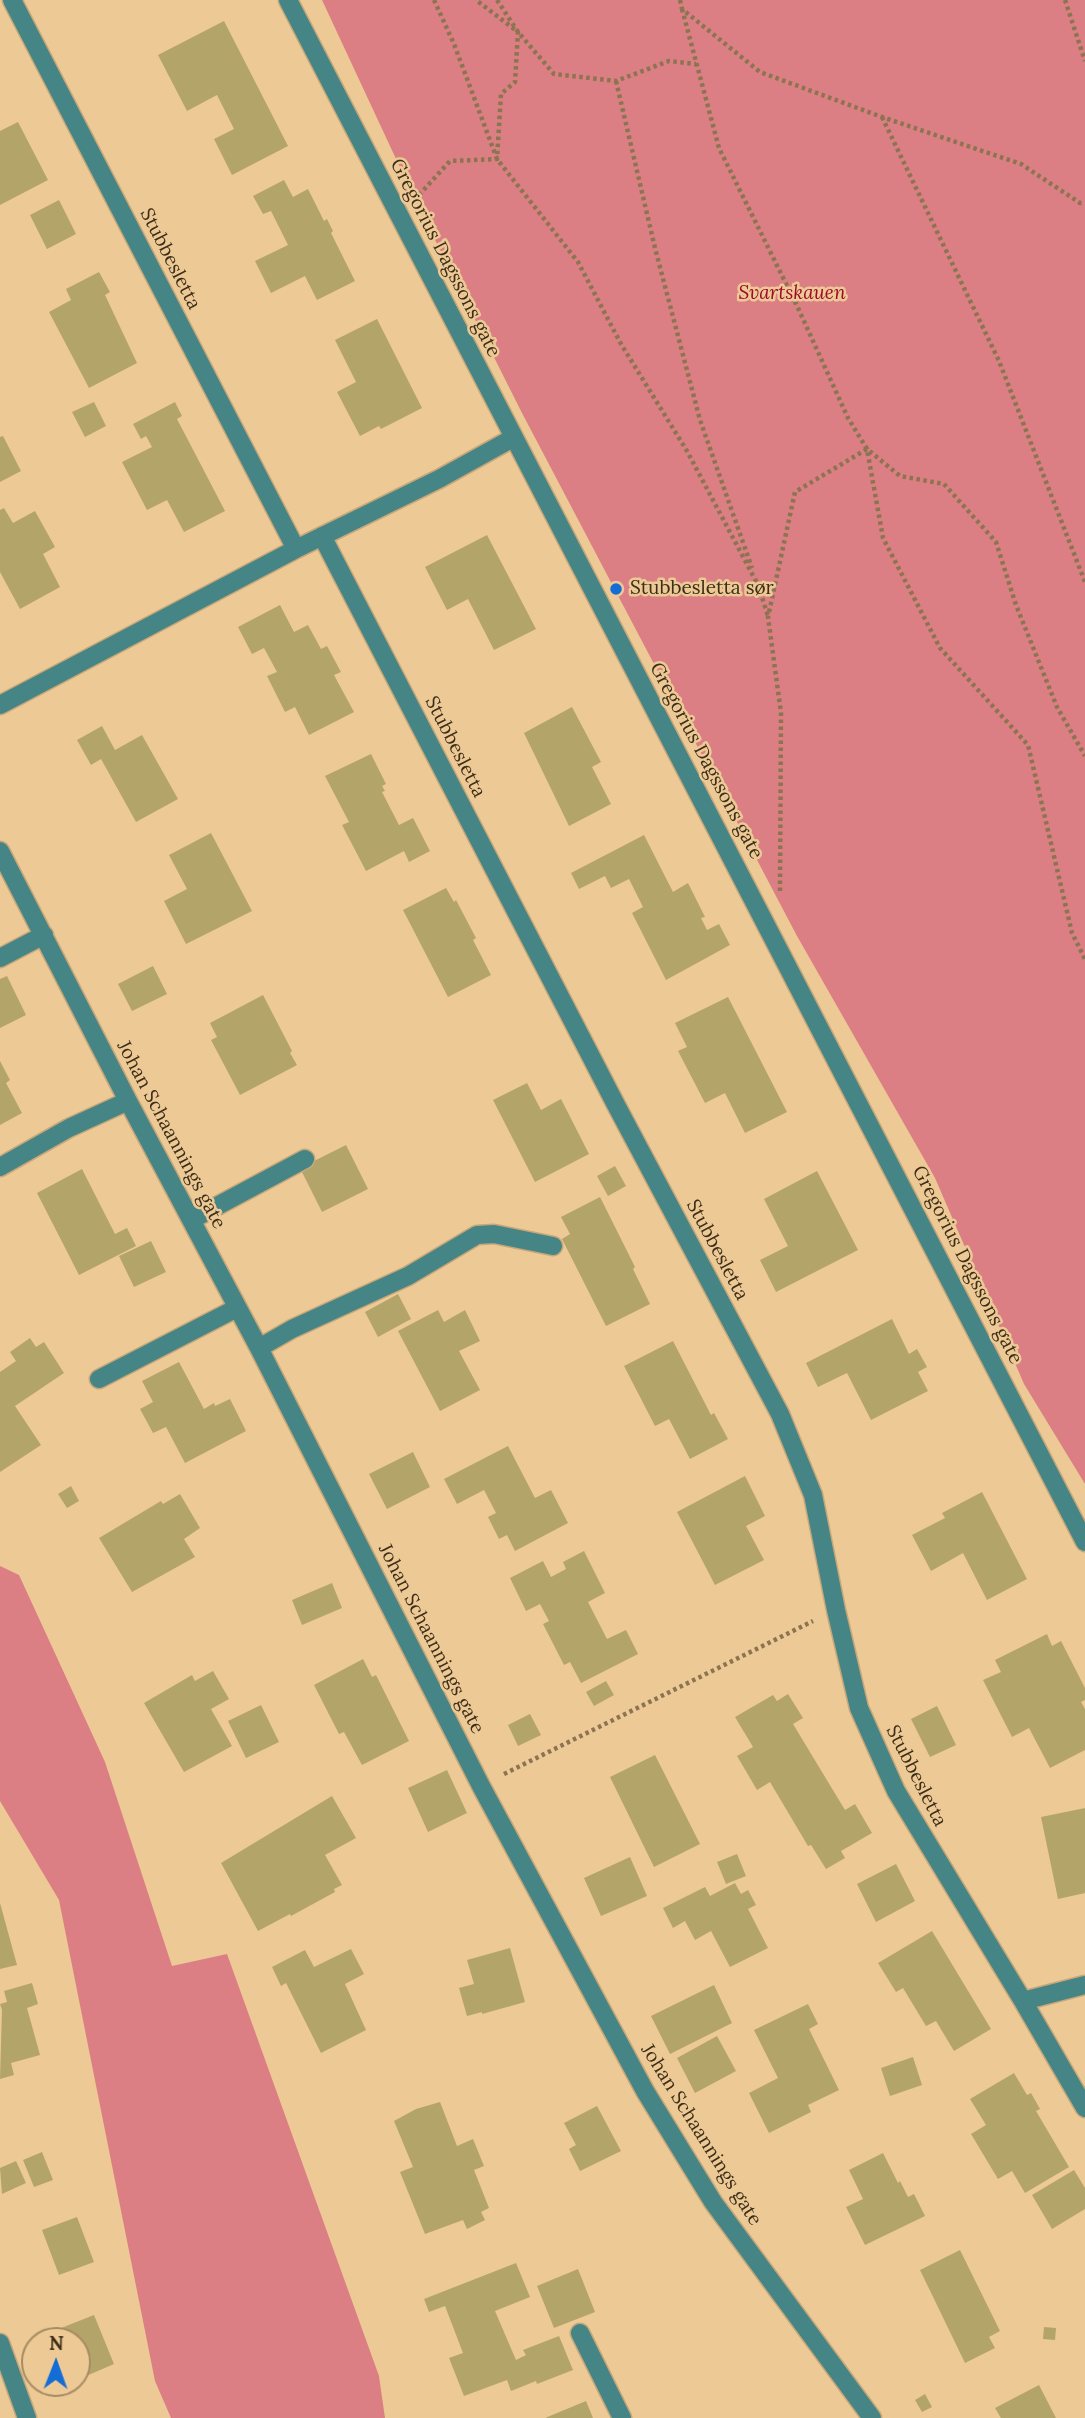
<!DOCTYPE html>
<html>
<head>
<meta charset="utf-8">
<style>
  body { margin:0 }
  #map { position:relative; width:1085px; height:2418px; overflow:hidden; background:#edc995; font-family:Lora,serif }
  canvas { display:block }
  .north { position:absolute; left:21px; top:2327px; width:70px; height:70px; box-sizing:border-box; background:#edc995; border:2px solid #a68b63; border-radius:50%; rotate:1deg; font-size:19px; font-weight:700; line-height:28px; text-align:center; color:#3c2e19 }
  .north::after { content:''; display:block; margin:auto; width:24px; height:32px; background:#146dd7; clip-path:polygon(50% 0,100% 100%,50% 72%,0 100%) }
</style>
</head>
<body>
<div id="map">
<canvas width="1085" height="2418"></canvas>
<div class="north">N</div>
</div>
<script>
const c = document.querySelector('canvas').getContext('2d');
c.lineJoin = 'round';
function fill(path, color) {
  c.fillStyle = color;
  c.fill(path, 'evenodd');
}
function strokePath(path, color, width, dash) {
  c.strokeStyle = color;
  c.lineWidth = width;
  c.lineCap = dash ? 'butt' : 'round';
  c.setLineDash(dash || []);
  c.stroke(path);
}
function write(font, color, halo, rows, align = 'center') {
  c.font = font + ' Lora,serif';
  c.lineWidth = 5;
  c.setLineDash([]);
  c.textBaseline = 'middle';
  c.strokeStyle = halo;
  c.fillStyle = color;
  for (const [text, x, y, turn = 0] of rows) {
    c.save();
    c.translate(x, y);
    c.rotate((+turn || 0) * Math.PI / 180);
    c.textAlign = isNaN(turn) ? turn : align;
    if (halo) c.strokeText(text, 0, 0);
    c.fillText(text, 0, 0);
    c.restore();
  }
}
fill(new Path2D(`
  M322 0H1085V1484L1024 1384 935 1178 797 936 522 413 417 204Z
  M0 1566 19 1575 105 1762 172 1966 227 1954 379 2376 385 2418H171L155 2381 59 1900 0 1801Z`), '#db7f85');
fill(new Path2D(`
  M224 21 288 146 232 175 214 139 234 129 217 95 187 111 158 55Z
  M18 122 48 180 0 205V131Z
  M284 180 293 197 308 189 324 221 327 219 333 231 331 233 355 281 317 300 305 276 271 293 255 261 288 245 271 211 263 214 253 196Z
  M59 200 76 234 47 249 30 215Z
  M99 272 110 292 105 295 137 363 89 388 49 312 71 300 66 289Z
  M377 319 422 408 381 429 379 426 360 436 337 392 356 382 335 340Z
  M94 402 106 426 85 437 72 412Z
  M175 402 182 416 177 419 225 511 184 532 167 500 147 510 122 462 152 447 146 436 141 439 133 424Z
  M3 436 21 471 0 482V437Z
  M4 508 13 523 35 511 55 547 43 554 60 587 20 609 0 572V510Z
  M487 535 536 629 494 650 468 599 447 610 425 567Z
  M280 605 294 632 308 625 321 649 327 646 341 672 334 675 354 712 309 735 295 707 285 712 267 676 277 672 264 648 252 654 238 627Z
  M572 707 601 762 592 767 611 804 569 826 524 733Z
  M102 726 115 750 142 735 178 799 136 822 101 759 91 765 77 740Z
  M371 754 386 784 382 786 385 791 382 792 399 825 413 818 430 851 409 862 404 851 366 871 342 825 349 822 325 776Z
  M211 833 252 911 186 944 164 901 187 889 169 855Z
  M644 835 673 892 688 883 705 917 701 918 707 930 719 924 730 945 666 980 632 913 643 907 629 879 611 888 605 876 579 889 571 873Z
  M446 888 454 902 456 900 476 938 473 940 491 975 448 997 403 910Z
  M153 966 167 994 132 1011 118 984Z
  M7 976 26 1015 0 1028V979Z
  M263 995 292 1051 290 1053 297 1065 240 1095 211 1040 217 1037 210 1023Z
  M728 997 787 1112 745 1133 725 1093 705 1103 678 1051 687 1047 675 1023Z
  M0 1061 10 1080 6 1083 22 1113 0 1125Z
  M527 1083 541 1110 561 1099 589 1154 535 1182 493 1100Z
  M346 1145 368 1189 322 1212 300 1168Z
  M615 1166 626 1186 608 1196 597 1176Z
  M82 1169 115 1234 127 1228 136 1246 79 1275 37 1193Z
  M817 1171 858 1250 776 1292 760 1260 788 1246 764 1199Z
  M600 1197 635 1267 633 1269 650 1304 606 1326 562 1239 570 1234 561 1217Z
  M151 1241 166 1272 134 1287 119 1256Z
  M398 1294 411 1319 378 1337 365 1312Z
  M438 1310 444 1322 465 1310 480 1341 459 1351 480 1390 440 1411 398 1331Z
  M892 1319 909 1354 917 1349 927 1367 918 1372 928 1391 871 1420 847 1373 818 1387 806 1363Z
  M30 1338 36 1347 44 1342 64 1373 15 1406 41 1445 0 1472V1372L16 1361 10 1352Z
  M673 1341 711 1415 714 1413 728 1439 690 1459 669 1419 655 1426 624 1366Z
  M179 1362 204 1409 214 1403 215 1406 230 1399 246 1431 185 1463 166 1427 153 1433 140 1409 153 1402 142 1381Z
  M508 1446 535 1498 551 1490 568 1523 515 1551 507 1535 499 1539 488 1517 496 1513 484 1490 457 1504 444 1479Z
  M413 1452 430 1487 387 1509 369 1474Z
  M745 1476 765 1516 746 1526 764 1560 715 1585 677 1512Z
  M71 1486 79 1501 67 1508 58 1494Z
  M982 1492 1027 1579 987 1600 963 1553 931 1571 912 1535 945 1518 942 1513Z
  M180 1494 200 1528 184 1539 195 1557 132 1592 99 1538 161 1501 163 1504Z
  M584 1551 605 1593 588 1602 607 1639 626 1630 638 1654 581 1683 570 1662 564 1665 543 1624 549 1621 540 1604 526 1611 510 1578 543 1561 551 1577 566 1569 563 1562Z
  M332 1583 342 1608 302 1625 292 1600Z
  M1047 1634 1052 1646 1061 1641 1085 1688V1700L1081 1702 1085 1709V1750L1050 1768 1029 1728 1012 1737 983 1680 1001 1672 995 1660Z
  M363 1659 372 1677 376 1675 409 1741 362 1765 344 1732 339 1734 314 1685Z
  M213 1671 229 1699 211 1709 232 1746 184 1772 144 1703 192 1675 195 1681Z
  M606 1681 614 1695 594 1706 586 1692Z
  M788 1694 803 1718 793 1724 845 1810 855 1804 872 1833 841 1851 845 1858 826 1869 811 1845 808 1846 770 1782 757 1790 737 1756 753 1747 735 1717 773 1695 777 1701Z
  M261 1705 279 1742 246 1758 228 1721Z
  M937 1706 956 1745 930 1757 911 1719Z
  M530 1714 541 1735 518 1746 508 1725Z
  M655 1755 700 1844 654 1867 610 1777Z
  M447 1770 467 1813 428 1832 408 1788Z
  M332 1796 356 1838 325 1855 342 1885 334 1889 335 1892 291 1916 290 1914 258 1931 221 1863Z
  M1085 1808V1893L1058 1899 1041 1817Z
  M737 1854 746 1876 726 1884 717 1862Z
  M630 1857 647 1896 601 1916 584 1878Z
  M896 1864 915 1901 876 1922 857 1884Z
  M735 1883 741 1894 748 1890 756 1905 748 1909 768 1948 730 1967 711 1931 695 1940 685 1921 673 1928 663 1908 705 1887 710 1896Z
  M0 1903 17 1965 0 1969Z
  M932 1931 991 2029 954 2051 936 2021 926 2026 903 1988 896 1992 878 1963Z
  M510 1948 525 2002 482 2014V2012L467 2016 459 1988 474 1984 467 1960Z
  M351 1949 364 1974 345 1984 366 2030 321 2053 286 1983 281 1986 272 1967 305 1950 314 1967Z
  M32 1983 38 2004 27 2008 40 2055 11 2063 14 2075 0 2079 2 2010 0 2004 7 2002 4 1991Z
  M714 1985 732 2023 670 2054 651 2016Z
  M808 2004 818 2024 809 2029 839 2090 808 2105 811 2112 769 2133 749 2093 778 2078 754 2030Z
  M717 2036 736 2071 695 2093 677 2058Z
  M913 2057 922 2085 890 2096 881 2068Z
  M1014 2073 1027 2095 1031 2093 1040 2109 1036 2111 1069 2167 1025 2193 1012 2171 998 2179 971 2134 986 2125 970 2099Z
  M440 2102 457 2146 473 2139 484 2166 474 2170 489 2208 481 2212 485 2220 467 2229 463 2220 425 2234 400 2172 413 2167 394 2121 416 2109Z
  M597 2106 621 2151 580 2171 569 2149 576 2145 564 2123Z
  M42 2152 53 2180 34 2187 23 2160Z
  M883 2153 898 2183 900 2181 908 2197 914 2194 925 2216 865 2245 846 2207 863 2199 849 2170Z
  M16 2161 26 2183 2 2194 0 2168Z
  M1074 2170 1085 2188V2209L1052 2229 1032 2195Z
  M77 2217 94 2262 59 2275 42 2230Z
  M960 2250 1000 2331 989 2337 995 2348 965 2363 920 2270Z
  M516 2263 530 2297 495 2311 516 2360 526 2355 523 2350 559 2336 573 2370 537 2384 536 2381 511 2391 507 2380 464 2396 449 2358 463 2353 445 2306 429 2312 424 2299Z
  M578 2269 595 2312 554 2328 537 2286Z
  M94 2315 114 2364 77 2380V2341H55L51 2332Z
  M1044 2327 1056 2328 1055 2340 1043 2339Z
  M1039 2385 1056 2418H1001L995 2408Z
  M925 2394 932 2407 922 2412 915 2400Z
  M586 2401 593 2418H545Z`), '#b3a56a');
const minor = new Path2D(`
  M12 0 296 549
  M288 0 1085 1542
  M322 536 615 1103 780 1414 813 1495 836 1610 859 1708 896 1791 1023 2001 1085 2108
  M0 705 296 549 439 479 513 438
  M0 851 128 1101 259 1348 481 1786 645 2091 713 2202 872 2418
  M0 958 44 935
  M0 1167 69 1128 128 1101
  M191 1220 305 1159
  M259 1348 292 1329 408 1276 477 1235 494 1234 553 1246
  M99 1379 237 1308
  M1023 2001 1085 1985
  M580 2333 622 2418
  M0 2343 27 2418`);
strokePath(minor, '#c6a77a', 21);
strokePath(new Path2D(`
  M434 0 454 44 497 159 578 262 621 344 687 451 758 585 768 616
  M497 0 518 32 554 74 616 81 669 61 696 64
  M680 0 682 9 760 72 882 117 1021 164 1080 203H1085
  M1065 0 1085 61
  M682 9 719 148 798 308 848 418 867 449 883 538 940 648 1028 745 1072 933 1085 959
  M616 81 655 248 700 420 752 568
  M882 117 999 361 1085 582
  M419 195 450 161 497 159 501 94 515 82 518 32 476 0
  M780 891 781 713 768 617 795 492 867 449 900 476 944 484 996 542 1016 605 1057 707 1085 756
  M504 1774 813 1621`), '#8c7451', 4.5, [3.5, 3.5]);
strokePath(minor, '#468586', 18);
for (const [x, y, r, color] of [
  [616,589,7,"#146dd7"]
]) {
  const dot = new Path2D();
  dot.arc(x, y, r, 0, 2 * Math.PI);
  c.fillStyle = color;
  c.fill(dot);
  strokePath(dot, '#edc995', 2.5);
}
write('19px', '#3c2e19', '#edc995', [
  ["Gregorius Dagssons gate",445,258,63],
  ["Stubbesletta",170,259,63],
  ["Stubbesletta",455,747,63],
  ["Gregorius Dagssons gate",706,761,62],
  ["Johan Schaannings gate",171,1135,62],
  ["Stubbesletta",717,1250,62],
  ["Gregorius Dagssons gate",967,1265,63],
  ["Johan Schaannings gate",431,1639,63],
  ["Stubbesletta",916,1776,63],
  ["Johan Schaannings gate",701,2135,58]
]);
write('italic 19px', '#9d0830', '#edc995', [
  ["Svartskauen",792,294]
]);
write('19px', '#3c2e19', '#edc995', [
  ["Stubbesletta sør",630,589]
], 'left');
</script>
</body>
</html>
